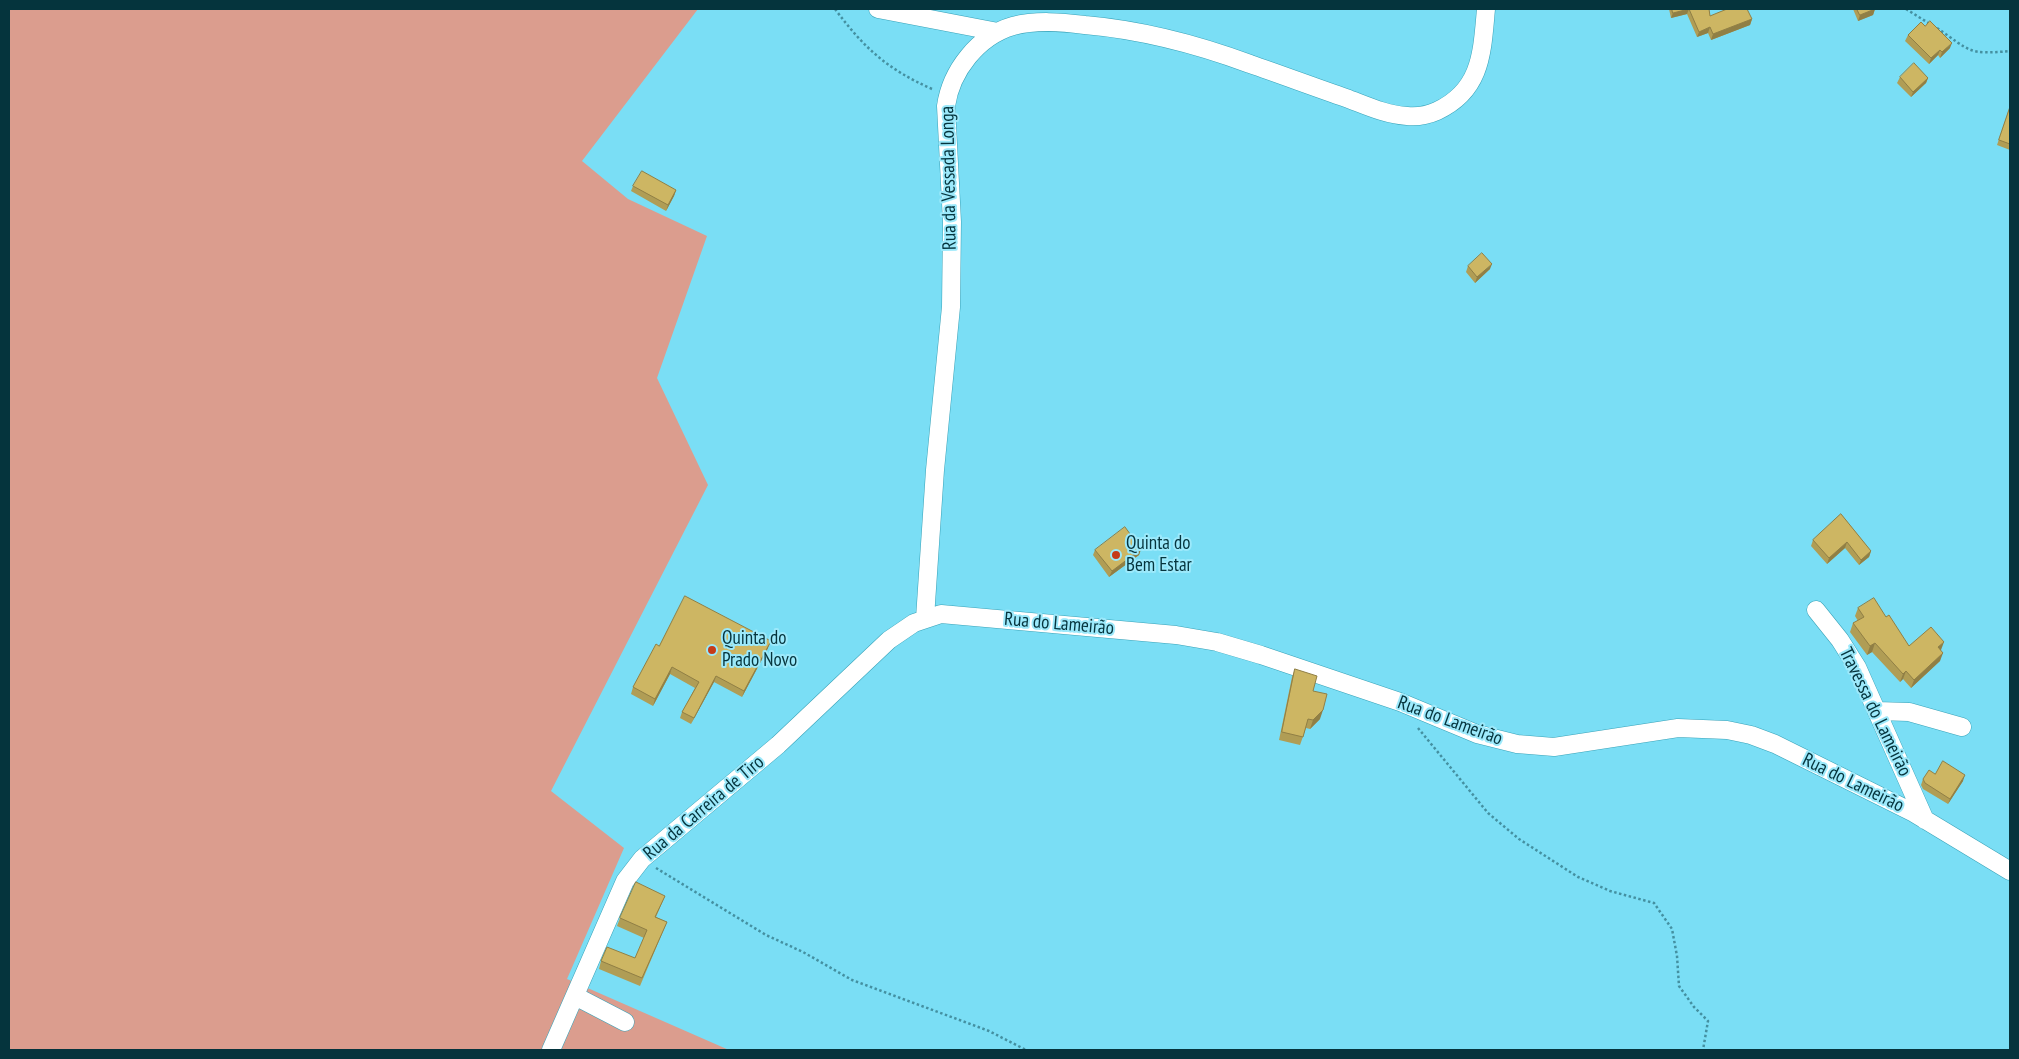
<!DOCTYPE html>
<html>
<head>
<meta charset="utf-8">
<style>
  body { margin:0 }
  #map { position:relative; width:2019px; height:1059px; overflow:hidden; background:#7adef5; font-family:"PT Sans Narrow",sans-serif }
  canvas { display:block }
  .frame { position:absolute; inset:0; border:10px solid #05343d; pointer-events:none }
</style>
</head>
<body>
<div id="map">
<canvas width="2019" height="1059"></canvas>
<div class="frame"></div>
</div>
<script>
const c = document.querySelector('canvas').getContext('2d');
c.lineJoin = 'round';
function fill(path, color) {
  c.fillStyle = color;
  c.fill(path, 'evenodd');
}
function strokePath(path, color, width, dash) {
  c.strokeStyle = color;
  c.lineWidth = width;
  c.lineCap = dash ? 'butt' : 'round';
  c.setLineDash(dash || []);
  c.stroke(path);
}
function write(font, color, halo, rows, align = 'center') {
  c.font = font + ' "PT Sans Narrow",sans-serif';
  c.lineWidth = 4;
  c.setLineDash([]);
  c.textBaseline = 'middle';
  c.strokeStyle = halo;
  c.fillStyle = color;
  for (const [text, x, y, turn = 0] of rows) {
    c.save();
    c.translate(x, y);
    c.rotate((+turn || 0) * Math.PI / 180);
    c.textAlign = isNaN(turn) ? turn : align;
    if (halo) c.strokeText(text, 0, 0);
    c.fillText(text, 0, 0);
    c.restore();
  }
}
fill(new Path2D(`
  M9 9H698L582 161 628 199 707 236 657 378 708 485 551 791 624 848 567 979 729 1050H9Z`), '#db9d8e');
const minor = new Path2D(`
  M878 9 998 32
  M1816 610 1840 640 1857 667 1925 820
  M925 618 935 470 951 307 952 222 946 106C951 71 978 36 1013 26 1036 20 1061 22 1085 25 1142 30 1196 44 1250 64 1282 75 1314 87 1346 98 1365 105 1386 115 1407 116 1417 117 1428 115 1437 111 1482 90 1482 52 1486 9
  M1877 711 1909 712 1962 727
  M575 996 625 1022
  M551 1050 625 881 642 859 778 745 889 640 914 623 941 614 1176 635 1217 642 1261 655 1400 702 1477 734 1517 744 1554 747 1678 728 1727 730 1751 735 1775 744 1914 813 2010 871`);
strokePath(minor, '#38a2b8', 19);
strokePath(new Path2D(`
  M835 9C864 48 887 69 932 89
  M1906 9 1930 24
  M1937 28C1971 51 1967 55 2010 51
  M1418 728 1488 813 1519 839 1578 877 1610 891 1654 903 1672 929 1677 956 1679 986 1694 1007 1708 1021 1703 1050
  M656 868 766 935 803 952 852 980 989 1031 1026 1050`), '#4490a1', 2.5, [2.5, 2.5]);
strokePath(minor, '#fff', 18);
fill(new Path2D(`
  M1669 9H1709L1710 16 1752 19 1750 25 1711 40 1708 33 1697 37 1687 14 1671 18Z
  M1853 9H1875L1873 15 1858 21Z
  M1908 35 1950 48 1940 58 1938 55 1929 64 1905 41Z
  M1900 77 1928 78 1926 83 1911 97 1897 83Z
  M2010 106V150L1997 145Z
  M633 186 676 190 674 196 666 211 631 191Z
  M1468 266 1490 269 1475 283 1466 272Z
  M1841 514 1871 551 1869 557 1859 565 1845 548 1827 564 1811 546 1813 540Z
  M1141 549 1139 555 1109 577 1093 555 1095 550Z
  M1858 608 1886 617 1909 646 1941 650 1940 661 1911 688 1903 679 1900 682 1872 652 1867 655 1850 632 1853 623 1858 621 1855 616Z
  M659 646 768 648 742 697 714 682 691 724 680 718 682 712 695 688 670 674 653 706 631 694 633 687Z
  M1295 669 1313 691 1320 719 1310 729 1306 728 1300 745 1279 740 1292 677Z
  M1935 774 1963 781 1948 804 1923 789 1921 785 1923 779Z
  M665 896 656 917 667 922 640 986 599 969 601 961 635 958 644 938 617 926 620 918Z`), '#b09d55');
fill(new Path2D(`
  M1689 9 1687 14 1671 18 1673 13Z
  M1875 9 1873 15 1858 21 1860 15Z
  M1752 19 1750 25 1711 40 1713 34Z
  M1710 27 1708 33 1697 37 1699 32Z
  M1952 43 1950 48 1940 58 1942 52Z
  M1940 50 1938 55 1929 64 1931 58Z
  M1928 78 1926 83 1911 97 1913 92Z
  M676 190 674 196 666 211 668 205Z
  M1492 264 1490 269 1475 283 1477 277Z
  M1847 542 1845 548 1827 564 1829 558Z
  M1141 549 1139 555 1109 577 1112 571Z
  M1871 551 1869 557 1859 565 1861 560Z
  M771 641 768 648 742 697 744 691Z
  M1944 642 1941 650 1935 656 1938 647Z
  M1875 643 1872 652 1867 655 1870 646Z
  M1943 653 1940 661 1911 688 1914 680Z
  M672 667 670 674 653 706 655 699Z
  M1906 671 1903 679 1900 682 1903 674Z
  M716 676 714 682 691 724 694 718Z
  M1323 710 1320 719 1310 729 1313 720Z
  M1965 775 1963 781 1948 804 1950 799Z`), '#907f45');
const building = new Path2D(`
  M1672 9H1709L1710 16 1727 9H1747L1752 19 1713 34 1710 27 1699 32 1689 9 1673 13Z
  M1857 9H1875L1860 15Z
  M1930 21 1952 43 1942 52 1940 50 1931 58 1908 35 1921 22 1925 26Z
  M1914 63 1928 78 1913 92 1900 77Z
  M2010 107V144L1999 140Z
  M642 171 676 190 668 205 633 186Z
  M1482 253 1492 264 1477 277 1468 266Z
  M1841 514 1871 551 1861 560 1847 542 1829 558 1813 540Z
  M1125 527 1141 549 1112 571 1095 550Z
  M685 596 771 641 744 691 716 676 694 718 682 712 699 682 672 667 655 699 633 687 656 644 659 646Z
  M1874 598 1886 617 1889 615 1909 646 1931 627 1944 642 1938 647 1943 653 1914 680 1906 671 1903 674 1875 643 1870 646 1853 623 1864 617 1858 608Z
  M1295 669 1317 676 1313 691 1327 694 1323 710 1313 720 1308 719 1303 737 1282 732Z
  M1943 761 1965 775 1950 799 1925 783 1923 779 1929 770 1935 774Z
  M636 882 665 896 655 917 667 922 642 978 601 961 607 947 635 958 647 930 620 918Z`);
fill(building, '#cdb663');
strokePath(building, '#907f45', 1);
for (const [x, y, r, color] of [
  [1116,555,5,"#c53b19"],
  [712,650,5,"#c53b19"]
]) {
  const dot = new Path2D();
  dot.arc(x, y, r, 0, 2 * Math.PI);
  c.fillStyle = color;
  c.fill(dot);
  strokePath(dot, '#9ce9fb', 2);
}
write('19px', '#05343d', '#9ce9fb', [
  ["Rua da Vessada Longa",949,178,-91],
  ["Rua do Lameirão",1059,624,5],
  ["Travessa do Lameirão",1875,712,64],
  ["Rua do Lameirão",1450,721,20],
  ["Rua do Lameirão",1853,783,26],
  ["Rua da Carreira de Tiro",704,808,-40]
]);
write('19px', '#05343d', '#9ce9fb', [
  ["Quinta do",1126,544],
  ["Bem Estar",1126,566],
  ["Quinta do",722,639],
  ["Prado Novo",722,661]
], 'left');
</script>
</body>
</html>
